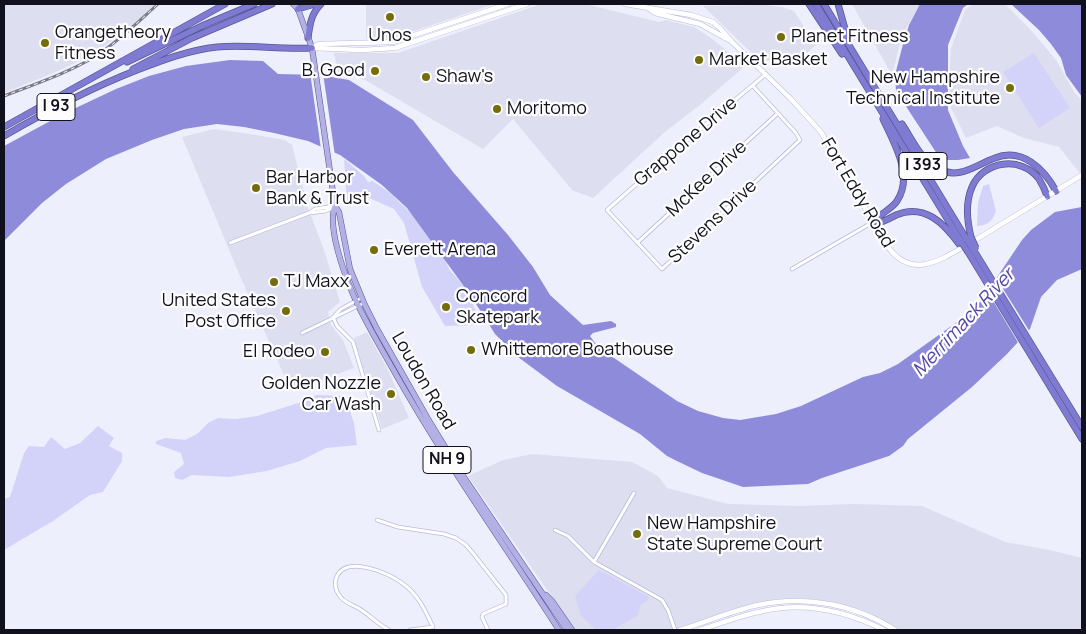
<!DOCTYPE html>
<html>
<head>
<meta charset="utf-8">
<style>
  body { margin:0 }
  #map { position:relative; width:1086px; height:634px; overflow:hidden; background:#eeeffd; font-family:Manrope,sans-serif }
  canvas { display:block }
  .frame { position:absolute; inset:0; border:5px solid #11111d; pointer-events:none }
</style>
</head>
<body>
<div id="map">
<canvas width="1086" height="634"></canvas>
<div class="frame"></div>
</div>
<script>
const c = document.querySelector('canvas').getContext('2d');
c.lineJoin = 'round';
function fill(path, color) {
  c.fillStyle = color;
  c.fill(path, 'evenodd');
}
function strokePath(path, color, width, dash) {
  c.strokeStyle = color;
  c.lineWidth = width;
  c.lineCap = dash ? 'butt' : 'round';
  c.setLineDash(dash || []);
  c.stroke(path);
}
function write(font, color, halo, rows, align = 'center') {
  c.font = font + ' Manrope,sans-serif';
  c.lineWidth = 4.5;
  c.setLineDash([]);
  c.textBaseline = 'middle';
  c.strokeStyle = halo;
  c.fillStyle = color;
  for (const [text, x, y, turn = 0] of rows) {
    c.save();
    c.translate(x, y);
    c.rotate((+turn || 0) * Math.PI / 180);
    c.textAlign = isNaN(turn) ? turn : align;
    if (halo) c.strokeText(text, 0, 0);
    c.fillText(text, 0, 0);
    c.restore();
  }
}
fill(new Path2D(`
  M4 4H156L136 23 94 54 58 71 4 93Z
  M366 4H495L390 39 366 38Z
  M541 4H585L659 22 666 20 694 27 711 38 745 66 700 105 666 131 593 198 572 190 513 119 483 149 365 80 338 72 334 53H398Z
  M852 4H920L902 36 892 75Z
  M973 4H1005L1029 28 1056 60 1074 92 1082 101V176L1059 147 1024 138 997 126 966 138 951 108 949 84 951 49 954 40 965 10Z
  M764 5 782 7 794 11 816 45 808 52 786 63 766 60 762 63 703 6Z
  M214 129 250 134 285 140 292 145 308 208 324 250 340 302 328 312 331 325 343 340 354 368 291 391 240 276 182 137Z
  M367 332 389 372 409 418 382 429 354 338Z
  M532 454 632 462 658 476 667 488 728 504 800 506 854 504 922 506 1005 542 1050 550 1082 558V630H899L879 618 859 609 828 601 801 598 778 599 747 605 671 630H575L468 476 503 460Z`), '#dddeef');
fill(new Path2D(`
  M1034 53 1070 108 1039 128 1003 72Z
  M344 159 364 176 368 182H371V180L389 192 418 220 445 259 449 269 463 285 472 300 474 307 485 325 445 326 422 287 404 223 394 209 367 197 347 201Z
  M989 184 996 211C992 221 989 225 977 226L978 203 983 186Z
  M316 395 345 396 354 423 357 445 326 448 300 461 267 471 229 477 192 475 182 480 175 478 174 472 184 464 181 453 156 444V441L166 438 185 440 197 434 208 423 218 418 236 419 257 416 308 400Z
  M98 426 114 438 109 446 122 453V461L103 492 90 495 53 521 4 550V499L10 497 24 453 29 446 44 447 51 437 65 449 80 443Z
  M599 570 649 597 648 600 641 605 637 616 612 630H596L581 616 575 596Z`), '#d3d3fa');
fill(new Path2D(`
  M920 4H968L963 8 948 45V110L963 146 970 158 958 160H941L896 91 895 75 903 44 909 25Z
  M1011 4H1082V97L1066 75 1061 58 1051 44 1039 30Z
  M230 60 263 61 278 74 320 75 349 80 413 120 453 172 508 235 533 267 550 295 583 325 611 321 616 324V327L593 333 590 336 598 347 677 401 698 411 723 418 740 420 776 414 801 406 863 377 880 373 898 364 971 312 983 298 1022 240 1031 230 1055 212 1082 207V269L1057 280 1041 297 1030 329 1007 354 972 387 908 439 903 446 889 456 822 478 808 484 743 487 702 473 679 462 667 456 640 434 557 386 518 357 495 334 471 296 407 208 382 185 340 155 308 141 274 133 244 127 217 124 184 129 152 140 106 159 66 184 42 203 4 241V146L65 113 116 89 149 76 186 66Z`), '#8e8bdb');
fill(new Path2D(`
  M310 72 323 73 335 156 321 149Z
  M995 276 1030 332 1019 344 986 289Z`), '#eeeffd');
const street = new Path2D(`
  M753 86 796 133 800 140 662 269 607 210 679 147 766 74
  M310 213 325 211 333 208
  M230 243 309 213 315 209 335 206
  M637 243 777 114
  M792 269 873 222
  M335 315 341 309 361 298
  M333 317 337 326 353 342 379 430
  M302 333 364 303
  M377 520 398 527 444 534 456 538 466 545 472 552 506 595V604L483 614 482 617 488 630
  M555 530 568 536 594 562 662 600 668 610 675 630
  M594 562 634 493
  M389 630C377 624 369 614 358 608 351 604 343 602 339 595 335 589 334 582 337 576 347 555 388 573 402 583 418 594 425 610 433 627L410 630`);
const secondary = new Path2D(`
  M625 4 691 15 713 22 720 28 732 42 790 98 821 132 886 244C909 279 936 263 965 246
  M649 9 655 13 700 24 729 40
  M313 47 319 44 393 42 508 4
  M312 48 362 50 395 48 527 4
  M972 242 1082 175
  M680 630C706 622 731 611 758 605 805 595 855 604 895 630
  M700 630C719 624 739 616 759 612 802 601 846 611 884 630`);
const primary = new Path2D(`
  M293 4 298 9 312 48 335 206 339 212 350 269 364 303 377 329 428 419 461 473 567 630
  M335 206C327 227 344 273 353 294 364 320 380 346 394 371 444 460 504 544 559 630
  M546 595 552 601 572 630`);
const highway = new Path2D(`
  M809 4 842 54
  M816 4 962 243
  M824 4 967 240
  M838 4 847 36
  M298 9 315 4
  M308 38C310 24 311 14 321 4
  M127 62 204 25 254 4
  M133 69 192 38 272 4
  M883 119C894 143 914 176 897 201 891 210 880 213 874 222 883 223 888 219 896 215 924 203 944 223 959 244
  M902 124C912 139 921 160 938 169 960 180 975 165 995 158 1022 147 1044 169 1056 191
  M4 127 225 4
  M4 136C47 111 91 88 137 70 163 60 189 50 217 47 248 44 280 50 312 48
  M971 237C967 221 965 203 972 187 983 161 1021 155 1039 179 1042 184 1045 190 1047 196
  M973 249 1082 427
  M968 252 1082 439`);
strokePath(street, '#b9badb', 4.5);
strokePath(secondary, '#b9badb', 5.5);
strokePath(primary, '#585693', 6);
strokePath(highway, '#585693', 7);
strokePath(street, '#fff', 3);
strokePath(secondary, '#fff', 4.5);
strokePath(primary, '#b2b0e4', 5);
strokePath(highway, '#7f7bd2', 5.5);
const rail = new Path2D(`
  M4 96C35 84 68 73 96 56 119 41 138 22 158 4`);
strokePath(rail, '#7a7b88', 3);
strokePath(rail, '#fdfdfd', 1, [4]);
const highwayBridge = new Path2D(`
  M971 237 976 248
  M967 240 973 249
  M962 243 968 252`);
strokePath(highwayBridge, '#585693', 7, []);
strokePath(highwayBridge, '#7f7bd2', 5.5);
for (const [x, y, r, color] of [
  [390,17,5,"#756d0b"],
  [781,37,5,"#756d0b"],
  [45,43,5,"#756d0b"],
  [699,60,5,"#756d0b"],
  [375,71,5,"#756d0b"],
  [426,77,5,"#756d0b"],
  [1010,88,5,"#756d0b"],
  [497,109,5,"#756d0b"],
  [256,188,5,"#756d0b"],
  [374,250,5,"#756d0b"],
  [274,282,5,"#756d0b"],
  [446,307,5,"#756d0b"],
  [286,311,5,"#756d0b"],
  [471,350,5,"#756d0b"],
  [325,352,5,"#756d0b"],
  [391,394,5,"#756d0b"],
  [637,534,5,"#756d0b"]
]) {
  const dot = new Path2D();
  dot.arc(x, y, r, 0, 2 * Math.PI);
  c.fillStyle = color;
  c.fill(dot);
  strokePath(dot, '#fdfdfd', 2);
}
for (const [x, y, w] of [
  [56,107,38],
  [923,166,48],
  [447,460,48]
]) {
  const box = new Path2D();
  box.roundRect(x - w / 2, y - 13.5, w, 27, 4);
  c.fillStyle = '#fdfdfd';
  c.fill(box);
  strokePath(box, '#11111d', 1);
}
write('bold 16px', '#11111d', null, [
  ["I 93",56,107],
  ["I 393",923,166],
  ["NH 9",447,460]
]);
write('18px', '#11111d', '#fdfdfd', [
  ["Orangetheory",55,33],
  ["Fitness",55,54],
  ["Unos",390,36,"center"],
  ["Planet Fitness",791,37],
  ["Market Basket",709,60],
  ["B. Good",365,71,"right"],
  ["Shaw's",436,77],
  ["New Hampshire",1000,78,"right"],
  ["Technical Institute",1000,99,"right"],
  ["Moritomo",507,109],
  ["Bar Harbor",266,178],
  ["Bank & Trust",266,199],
  ["Everett Arena",384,250],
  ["TJ Maxx",284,282],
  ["Concord",456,297],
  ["Skatepark",456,318],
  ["United States",276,301,"right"],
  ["Post Office",276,322,"right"],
  ["Whittemore Boathouse",481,350],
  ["El Rodeo",315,352,"right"],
  ["Golden Nozzle",381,384,"right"],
  ["Car Wash",381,405,"right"],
  ["New Hampshire",647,524],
  ["State Supreme Court",647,545]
], 'left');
write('18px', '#11111d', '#fdfdfd', [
  ["Grappone Drive",686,142,-40],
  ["McKee Drive",707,179,-43],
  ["Fort Eddy Road",857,193,59],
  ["Stevens Drive",713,222,-43],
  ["Loudon Road",423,381,60]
]);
write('italic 19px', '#5246a5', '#fdfdfd', [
  ["Merrimack River",964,323,-47]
]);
</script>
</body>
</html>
